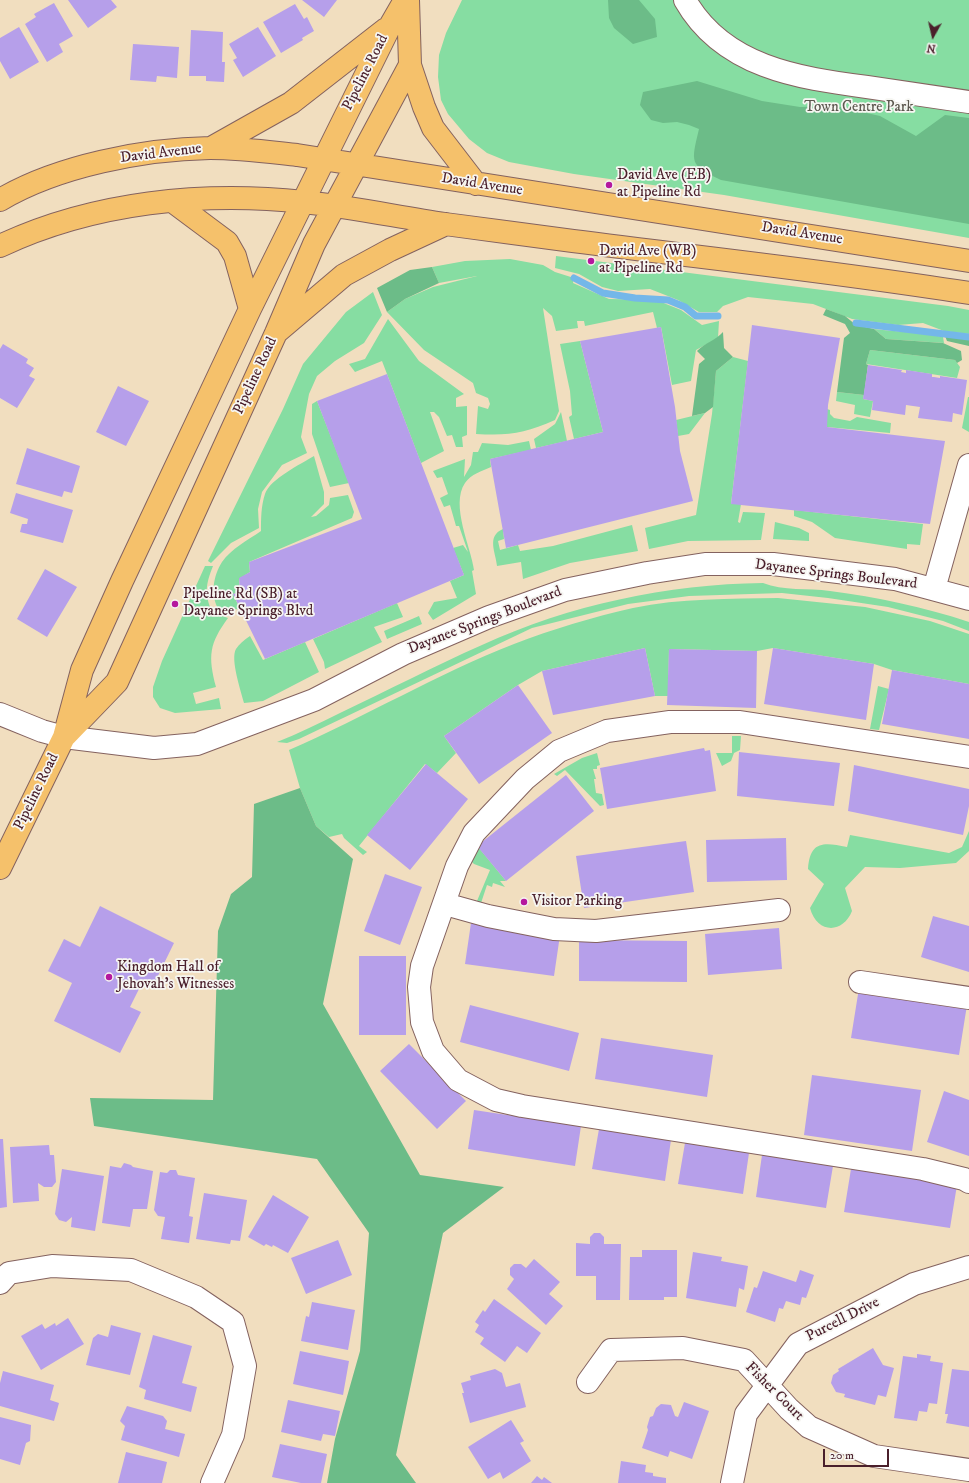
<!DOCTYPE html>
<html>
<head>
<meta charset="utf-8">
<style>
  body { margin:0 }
  #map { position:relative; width:969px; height:1483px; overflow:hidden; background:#f1debf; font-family:"IM FELL DW Pica",serif }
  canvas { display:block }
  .north { position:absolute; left:913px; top:16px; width:40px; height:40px; -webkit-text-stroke:3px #f6f6f2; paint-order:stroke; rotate:188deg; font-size:11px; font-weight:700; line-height:16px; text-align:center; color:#4a1f2b }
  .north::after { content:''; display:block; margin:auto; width:14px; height:18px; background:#4a1f2b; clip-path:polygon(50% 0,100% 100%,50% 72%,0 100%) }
  .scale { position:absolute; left:823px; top:1449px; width:66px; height:18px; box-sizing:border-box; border:2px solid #4a1f2b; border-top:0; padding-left:5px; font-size:12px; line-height:14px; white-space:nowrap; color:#4a1f2b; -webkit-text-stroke:3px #f6f6f2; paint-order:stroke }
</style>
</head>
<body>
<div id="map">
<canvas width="969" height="1483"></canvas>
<div class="north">N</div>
<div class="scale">20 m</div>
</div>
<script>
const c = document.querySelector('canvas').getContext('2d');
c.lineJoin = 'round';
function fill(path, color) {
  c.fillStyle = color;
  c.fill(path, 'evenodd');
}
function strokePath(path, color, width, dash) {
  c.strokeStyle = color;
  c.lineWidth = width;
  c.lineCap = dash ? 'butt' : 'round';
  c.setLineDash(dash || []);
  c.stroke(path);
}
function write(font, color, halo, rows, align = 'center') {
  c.font = font + ' "IM FELL DW Pica",serif';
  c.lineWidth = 3.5;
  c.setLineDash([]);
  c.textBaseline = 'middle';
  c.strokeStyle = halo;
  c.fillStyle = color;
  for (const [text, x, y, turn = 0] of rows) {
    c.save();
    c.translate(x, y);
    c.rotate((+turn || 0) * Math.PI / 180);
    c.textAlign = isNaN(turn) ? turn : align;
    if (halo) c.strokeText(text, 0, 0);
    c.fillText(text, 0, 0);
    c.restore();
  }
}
fill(new Path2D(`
  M462 0H969V238L724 195 574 174 509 162 487 153 469 139 448 114 441 100 438 77 439 55 446 33Z
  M556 256 948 306 969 310V334L944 331 923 323 898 325 852 319 813 304 748 297 723 306 717 312H699L678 300 650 289 618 291 602 287 579 274 555 268Z
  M510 259 543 265 555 272 574 278 573 283 609 299 656 300 681 310 702 325 719 321 718 338 696 350 691 381 672 385 661 327 657 328 653 312 585 326 584 321H577L578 328 556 331 552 316 543 308 559 411 555 420C525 433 510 436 476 434L478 406 488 409 490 404 488 398 476 393 473 383 424 350 387 312 405 299 433 287 477 276 439 283 432 267 465 261Z
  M373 292 382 315 364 343 335 361 317 376 309 394 301 437 307 453 282 465 262 492 258 509 259 528 231 543 211 563 208 561 283 409 303 364 346 312Z
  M388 319 419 361 464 394 456 398V407L467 406V435L462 437 463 447H456L452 435 447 436 439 417 434 412H430L444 451 421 463 382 361 355 372 349 364 365 359Z
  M874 329C897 332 920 332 943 337L944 343 886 339Z
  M580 341 603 432 574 439 569 417 572 415 570 391 560 344Z
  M870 350 955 360 960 367 957 378 866 364Z
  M733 357 748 361 731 504H741L738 522 740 523 743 512 765 513 761 540 688 541 649 549 645 528 696 515 712 414 716 371Z
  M837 392 864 395 863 399 873 401 870 417 854 414 855 405 836 401Z
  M968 397H969V432L962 428Z
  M317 401 349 483 330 487 312 434V404Z
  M827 409 830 410V414L834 418 850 421 857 417 891 423 890 433 827 427Z
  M561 412 567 441 536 448 534 439 555 424Z
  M705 413 689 434 678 436 676 420Z
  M529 441 531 450 490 459 491 467C482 471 471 474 465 483 450 505 471 547 474 570L472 571 476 594 433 620 428 613 434 602 457 598 450 581 464 575 453 548 463 545 468 552 459 526H456L450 505 444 507 440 498 448 494 442 477 437 478 433 471 465 459 464 477 471 465 473 452H478L482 443 508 445Z
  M314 456 324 492V504L311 517 316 516 329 505 330 498 348 495 354 512 352 518 249 562 250 572 239 579 240 592 233 594 240 609 219 610C210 596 213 576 222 562 231 549 248 540 261 531 261 519 261 506 265 494 270 479 301 464 314 456Z
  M794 510 923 524 920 545 907 544V549L835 538 812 522 794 516Z
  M775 522 799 528 809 533V541L773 539Z
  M632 525 638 551 570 563 523 579 521 562 497 566C496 553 486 536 503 529L504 539 498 541 500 550 518 545 520 551 553 546Z
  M205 566H213C206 584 204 593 212 612L228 618C209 644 208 656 216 687L193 693 196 704 219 698 221 709 175 713 160 708 153 697V687L162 661Z
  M763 583C783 591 808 588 830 591 877 597 924 607 969 622V631L943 621 888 607 828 598 782 593 689 596 628 604 532 628 299 739 287 743 277 742C298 734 319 723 340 713 387 691 434 666 482 645 569 605 668 584 763 583Z
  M778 598 865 607 930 621 969 634V684L892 670 874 664 773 648 757 651 669 649 668 696H655L645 648 542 671 518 685 444 736 456 753 437 773 425 764 359 846 367 852 363 855 344 838 342 834 329 837 316 826 300 788 289 750C365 717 437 674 514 644 553 629 593 617 633 608 680 598 731 599 778 598Z
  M397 603 403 617 374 627 382 642 325 669 324 662 313 639Z
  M419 616 422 624 387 639 384 631Z
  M250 636 263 660 305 642 319 672 263 701 244 703C241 691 230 659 236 649 239 644 244 640 250 636Z
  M878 686 889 689 879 730 870 729Z
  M732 736H741L740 750 734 753 731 761 722 766 716 753H732Z
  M597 753 600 765 597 766V769H593L596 779H594L596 793 602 794 604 805 600 806 565 770 557 776 554 774 582 758Z
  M969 831V851L956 863 900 868 865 867 845 888 852 911C843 934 817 934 810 908L824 884 808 869C810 841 823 842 847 847L850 835 949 853 962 847Z
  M479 848 506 881H500L505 887 493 883 492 887 487 885 481 903 477 901 490 870 474 864 471 861Z`), '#86dda2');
fill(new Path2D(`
  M608 0H639L655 19 657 37 633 44 614 28 609 18Z
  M697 81 762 101 800 107 836 106 880 116 916 136 945 115 969 118V224L721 180C689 165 691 163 699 129L689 125 677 122 663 123 651 120 640 105 643 92Z
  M432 267 439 283 405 299 387 312 377 288 410 270Z
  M826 309 845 316 856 325 874 329 886 339 943 343 961 351 962 360 957 363 955 360 870 350 866 364 868 365 864 395 837 392 844 338 850 333 845 324 823 315Z
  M723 332 724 348 733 357 716 371 713 407 705 413 692 416 699 364 705 359 697 351C705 343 716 340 723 332Z
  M945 336 969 340V346L947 341Z
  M300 788 316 826 353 859 323 1004 420 1175 504 1187 443 1233 396 1455 416 1483H327L335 1439 360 1351 369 1233 317 1159 94 1126 90 1098 213 1100 218 931 231 894 252 877 254 804Z`), '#6cbc88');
strokePath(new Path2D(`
  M574 278 603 293 635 298 668 300 685 307 696 316H718
  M856 323 969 337`), '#74b7e9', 7);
fill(new Path2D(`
  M68 0H111L117 7 88 28Z
  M302 0H337L324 17Z
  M54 3 73 36 59 44 63 52 47 62 25 24 36 17 34 14Z
  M295 4 304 19 307 17 314 31 302 38 303 40 281 53 263 22Z
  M19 27 39 62 10 79 0 61V38Z
  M258 27 276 56 243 77 233 60 237 58 229 44Z
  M191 30 223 32 222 62H225L224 82 206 81V76H189Z
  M133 44 179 47 177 78 157 76 156 82 130 80Z
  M752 325 840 338 828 405 827 427 945 441 930 524 731 504Z
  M661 327 675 407 680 451 693 501 506 548 490 459 603 432 580 341Z
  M3 344 28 359 26 363 34 368 29 376 35 379 17 408 0 398V349Z
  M868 365 902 370 901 372 906 373V370L932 374V377H934L940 378V376L967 380 962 415 953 413 952 422 918 418 920 407 906 405 905 415 872 410 873 401 863 399Z
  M387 374 464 575 265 659 233 594 240 592 239 578 250 572 249 562 362 519 317 401Z
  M118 386 149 401 126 446 96 432Z
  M27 448 80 466 72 493 64 491 62 497 16 484Z
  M16 493 73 510 63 543 20 532 22 524H27L28 519 10 513Z
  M45 569 77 587 47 637 17 619Z
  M645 648 655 696 553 715 542 671Z
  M773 648 874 664 866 720 764 704Z
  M669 649 757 651 756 708 667 705Z
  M892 670 969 684V739L882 724Z
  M518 685 552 733 479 784 444 736Z
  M704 748 705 751 710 750 716 791 607 809 600 768Z
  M739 752 840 763 834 806 737 796Z
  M426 764 468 799 410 870 367 835Z
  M854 765 969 789V806L963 835 848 811Z
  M566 775 594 811 506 881 477 846Z
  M786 838 787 880 707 882 706 840Z
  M686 841 694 892 584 908 576 856Z
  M385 874 422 887 400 945 364 931Z
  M100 906 174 943 152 988 142 983 130 1007 141 1012 120 1053 54 1021 72 983 48 971 64 939 80 947Z
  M933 916 969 926V972L921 957Z
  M471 923 560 935 554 976 465 964Z
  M779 928 782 969 708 975 705 934Z
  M579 940 687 941V982L579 981Z
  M359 956H406V1035H359Z
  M859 988 967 1005 959 1055 851 1038Z
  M470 1005 579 1033 569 1071 460 1042Z
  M601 1038 713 1055 707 1097 595 1079Z
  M409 1044 466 1101 437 1129 380 1071Z
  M812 1075 921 1090 912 1151 804 1135Z
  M944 1091 969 1100V1156L927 1142Z
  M474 1110 581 1126 575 1166 468 1149Z
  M599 1129 671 1140 665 1181 592 1169Z
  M0 1139H3L7 1207 0 1208Z
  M685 1143 749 1153 743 1194 678 1184Z
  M49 1145 50 1155H54L56 1182 52 1187H44L38 1183 39 1201 13 1203 10 1147Z
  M762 1155 833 1166 826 1208 756 1197Z
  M124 1163 131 1165 133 1167 153 1171 147 1209H133L130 1227 102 1223 110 1166 121 1168Z
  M62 1169 104 1176 95 1231 71 1227 72 1217 66 1222 59 1220 55 1214Z
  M851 1169 957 1185 950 1228 844 1212Z
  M170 1170H176L178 1175 195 1178 189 1216 193 1217 189 1243 161 1239 165 1217 158 1216 154 1210 160 1172 167 1173Z
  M204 1193 247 1200 240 1241 231 1240 230 1244 196 1239Z
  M273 1195 309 1217 288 1253 273 1245 272 1247 266 1244 264 1246 248 1237Z
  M594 1233H600L604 1237V1244H621L620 1300H596V1276H576V1243L590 1244V1237Z
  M338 1240 352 1275 306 1294 291 1258Z
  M642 1250H677V1297H664V1300H629L630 1257H642Z
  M693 1252 722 1257 721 1261 748 1266 744 1290 739 1288 736 1307 686 1298Z
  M534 1259 560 1282 549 1294 563 1306 546 1325 507 1289 514 1279 510 1275V1268L514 1264H521L526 1268Z
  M800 1270 814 1275 806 1298 802 1297 800 1305 786 1301 783 1309 779 1308 775 1322 746 1312 754 1287 757 1288 763 1271 796 1282Z
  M494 1299 541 1333 527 1353 517 1346 505 1362 480 1344 484 1338 475 1332 479 1325 475 1322 483 1310 485 1312Z
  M312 1302 355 1310 348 1350 301 1341 306 1316 309 1317Z
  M68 1318 84 1344 41 1370 21 1336 42 1324 45 1329 55 1323 56 1326Z
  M111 1325 141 1333 130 1375 86 1365 93 1338 98 1334 108 1337Z
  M153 1335 192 1346 182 1383 197 1387 191 1412 144 1399 146 1390 139 1387Z
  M873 1348 883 1365 894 1368 886 1397 878 1395 875 1405 844 1397 845 1394 836 1392 831 1383 833 1375 839 1371 838 1369Z
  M300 1351 349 1361 343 1395 293 1384Z
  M917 1354 931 1356 930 1361 943 1363 937 1404 929 1403 927 1412 919 1411 917 1421 894 1418 903 1356 917 1358Z
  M495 1369 502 1373 506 1387 520 1383 526 1407 470 1423 462 1393H464L461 1383 471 1380 470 1376Z
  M952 1369 969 1371V1427L946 1423 948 1414H945Z
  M3 1371 54 1385 50 1400 59 1403 54 1421 0 1406V1383Z
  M288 1400 340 1411 335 1436 323 1434 321 1441 281 1432Z
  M684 1402 709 1411 692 1459 670 1451 668 1457 642 1448 648 1430 647 1427 650 1417 653 1416 656 1408 661 1404 671 1405 675 1416 678 1417Z
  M127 1406 163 1416 167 1421 165 1429 185 1434 179 1457 121 1440 125 1426 120 1421Z
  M0 1417 31 1425 30 1441 26 1443 20 1465 0 1459Z
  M511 1420 524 1441 520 1443 531 1461 503 1479 500 1472 488 1479 468 1447Z
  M280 1444 327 1454 321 1483H301L272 1477Z
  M126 1452 167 1462 162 1483H118Z
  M621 1461 646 1465 645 1472 653 1473V1476L666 1478V1483H618Z
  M537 1476 542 1480 544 1477 552 1483H531Z`), '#b69fea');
const minor = new Path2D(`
  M685 0C723 67 798 78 867 87 901 92 935 97 969 102
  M934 589 969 465
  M0 714 42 731 64 737 154 748 197 744 314 700 403 654 489 617 565 590 647 573 705 564H773L895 579 969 599
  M969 757 740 722H670L607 731 559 751 525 779 474 833 457 866 422 966 419 987 422 1022 433 1051 458 1080 496 1100 522 1106 923 1169 964 1179 969 1182
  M445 904 488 916 554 929 596 931 779 910
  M860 982 969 998
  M0 1283 9 1273 52 1266 131 1270 196 1297 233 1322 245 1366 233 1435 212 1483
  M588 1382 611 1350 683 1348 744 1360 789 1409 809 1427 874 1456 969 1470
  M732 1483 746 1414 798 1344 914 1284 969 1267`);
const major = new Path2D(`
  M410 65 424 107 433 128 476 184
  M211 148 291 103 386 29
  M0 200C57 166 144 149 210 148 239 148 269 152 297 155L969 261
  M172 201 227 242 235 256 250 309
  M0 246C93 202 203 191 304 202 351 207 398 217 445 224 488 230 530 235 573 241 705 258 838 272 969 293
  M278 331 344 275 390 250 446 224
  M66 735 117 682 276 333 314 244 410 65 408 0
  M0 868 64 737 82 670 122 581 250 309 390 26 405 0`);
strokePath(minor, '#84625f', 24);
strokePath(major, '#84625f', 24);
strokePath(minor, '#fff', 22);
strokePath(major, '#f5c16b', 22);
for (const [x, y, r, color] of [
  [609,185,4,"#b5179e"],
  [591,261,4,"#b5179e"],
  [175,604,4,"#b5179e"],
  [524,902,4,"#b5179e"],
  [109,977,4,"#b5179e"]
]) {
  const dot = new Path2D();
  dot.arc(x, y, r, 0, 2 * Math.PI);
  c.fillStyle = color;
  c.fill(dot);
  strokePath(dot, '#f6f6f2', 1.5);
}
write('15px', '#4a1f2b', '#f6f6f2', [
  ["Pipeline Road",366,73,-63],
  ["David Avenue",161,154,-7],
  ["David Avenue",482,185,9],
  ["David Avenue",802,234,9],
  ["Pipeline Road",256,376,-65],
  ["Dayanee Springs Boulevard",836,575,7],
  ["Dayanee Springs Boulevard",485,621,-21],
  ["Pipeline Road",37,792,-64],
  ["Purcell Drive",843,1320,-27],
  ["Fisher Court",774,1392,45]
]);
write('15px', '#5c584f', '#f6f6f2', [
  ["Town Centre Park",859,108]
]);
write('15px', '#4a1f2b', '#f6f6f2', [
  ["David Ave (EB)",617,176],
  ["at Pipeline Rd",617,193],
  ["David Ave (WB)",599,252],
  ["at Pipeline Rd",599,269],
  ["Pipeline Rd (SB) at",183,595],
  ["Dayanee Springs Blvd",183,612],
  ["Visitor Parking",532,902],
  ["Kingdom Hall of",117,968],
  ["Jehovah's Witnesses",117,985]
], 'left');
</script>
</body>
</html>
